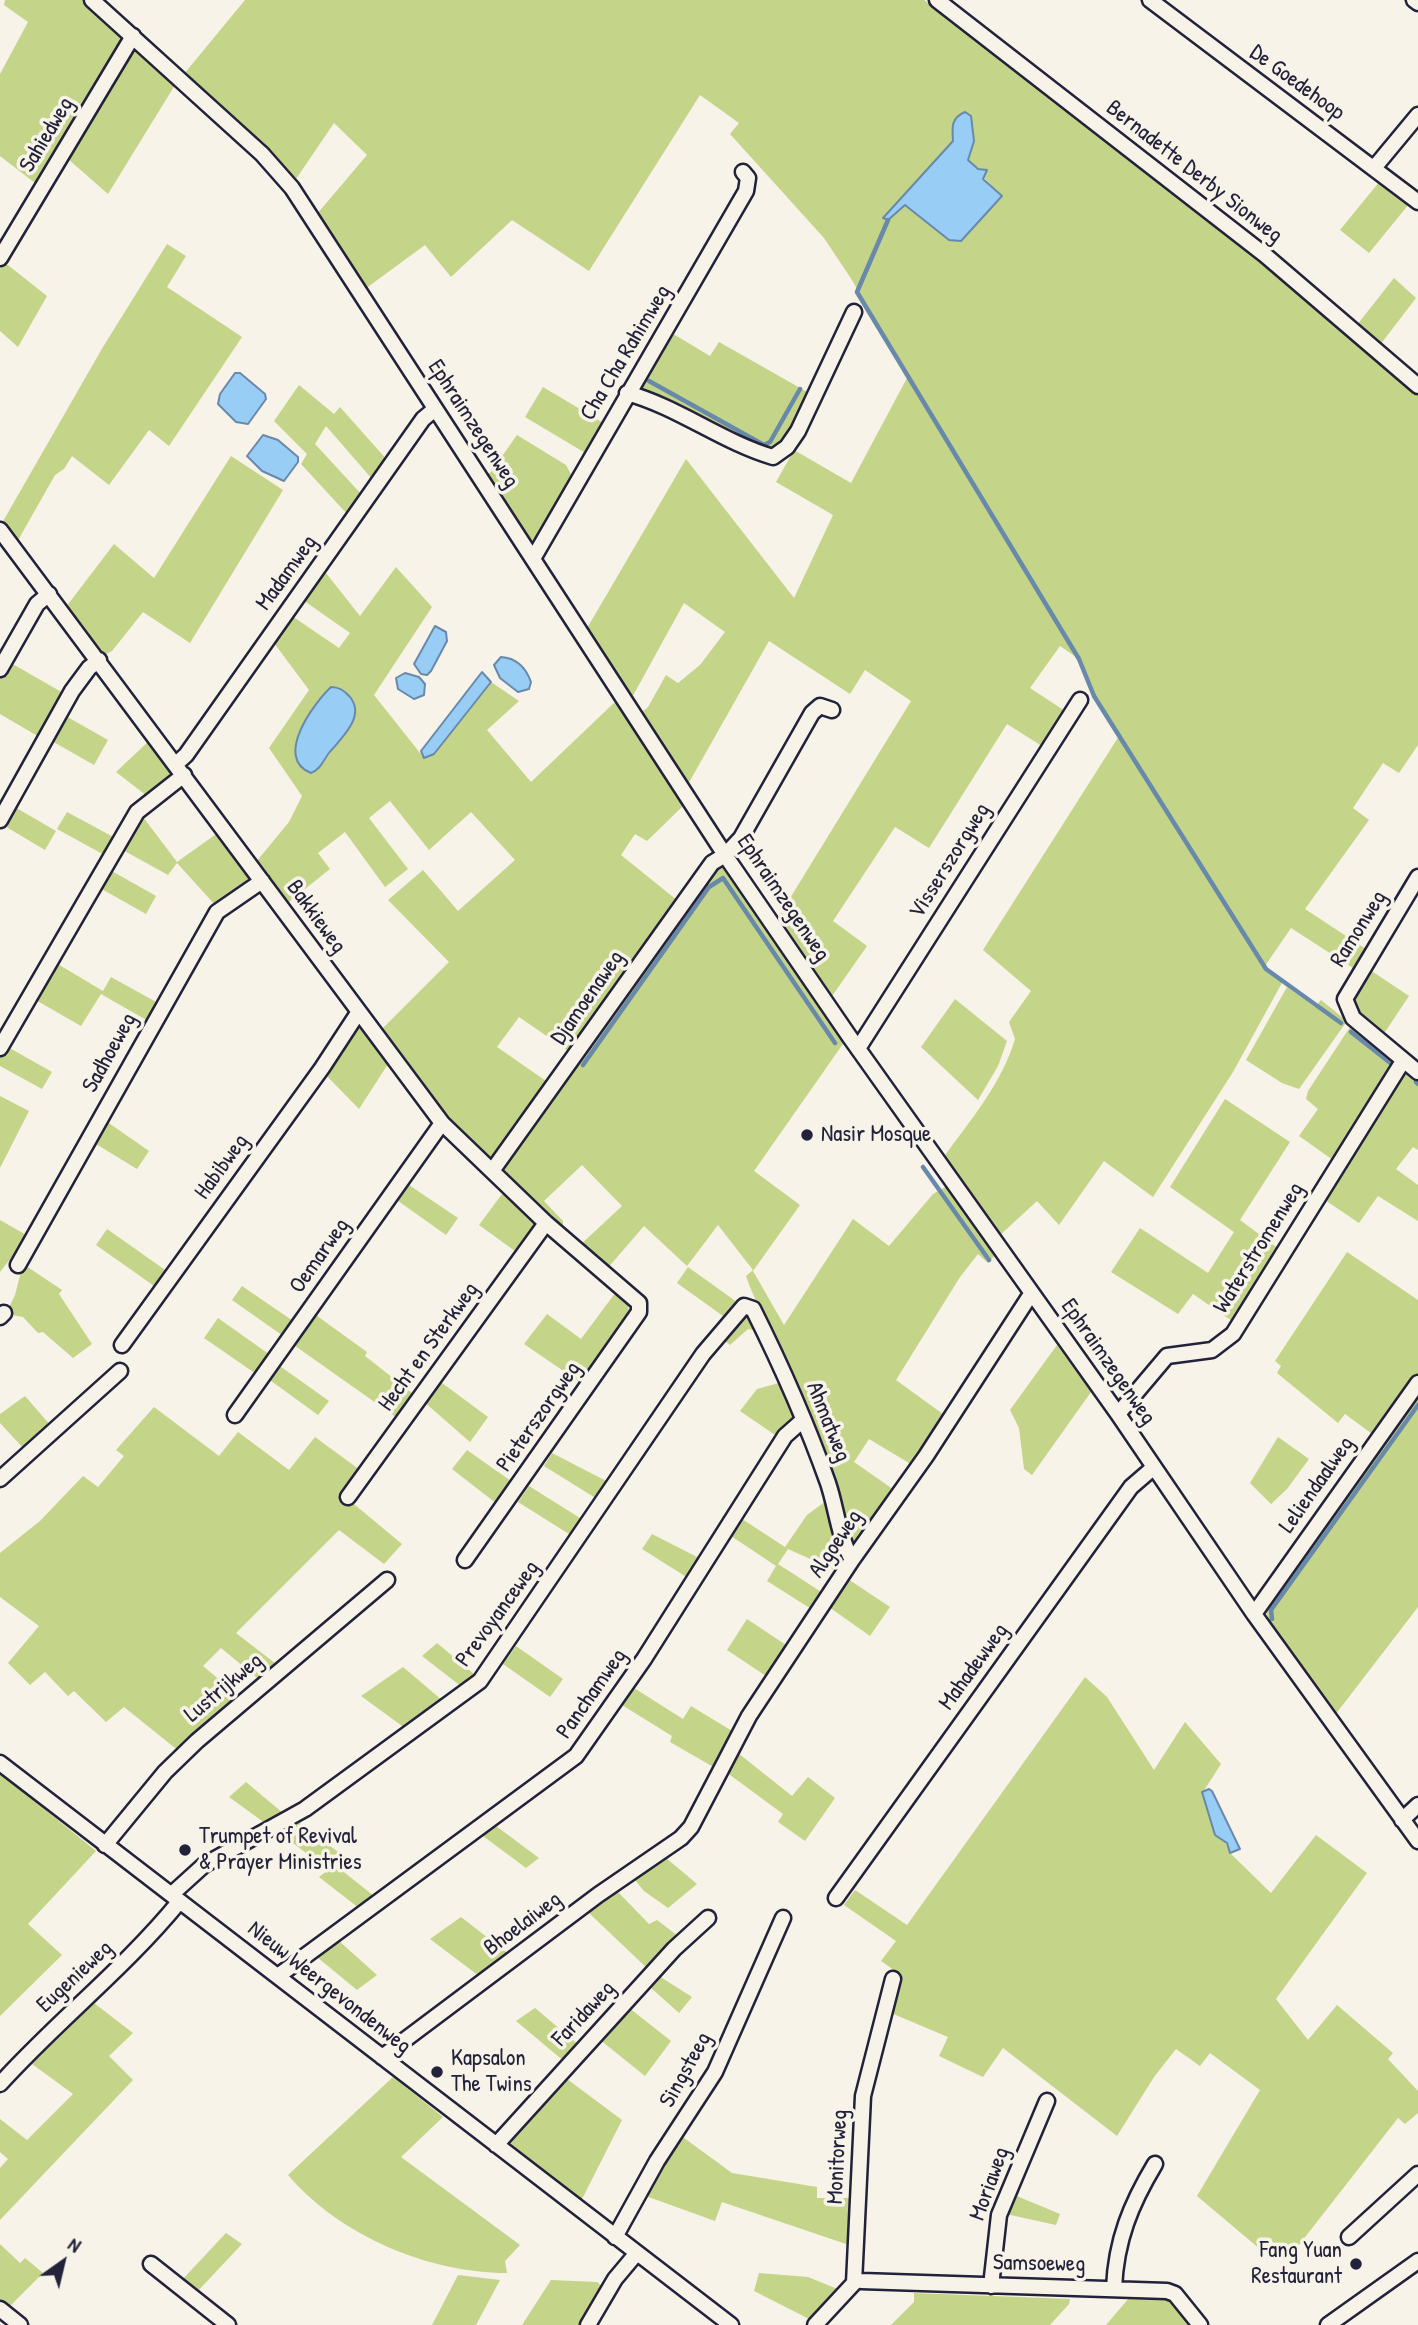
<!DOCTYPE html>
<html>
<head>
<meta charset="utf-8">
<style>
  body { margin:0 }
  #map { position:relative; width:1418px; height:2325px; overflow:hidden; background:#f7f3e8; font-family:"Patrick Hand",sans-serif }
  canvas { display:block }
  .north { position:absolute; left:28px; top:2227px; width:70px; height:70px; -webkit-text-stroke:5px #f7f3e8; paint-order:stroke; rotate:34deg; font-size:19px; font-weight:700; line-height:28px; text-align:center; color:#22223b }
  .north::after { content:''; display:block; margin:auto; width:24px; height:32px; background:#22223b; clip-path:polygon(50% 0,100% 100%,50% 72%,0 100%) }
</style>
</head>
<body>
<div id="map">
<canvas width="1418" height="2325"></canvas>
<div class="north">N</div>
</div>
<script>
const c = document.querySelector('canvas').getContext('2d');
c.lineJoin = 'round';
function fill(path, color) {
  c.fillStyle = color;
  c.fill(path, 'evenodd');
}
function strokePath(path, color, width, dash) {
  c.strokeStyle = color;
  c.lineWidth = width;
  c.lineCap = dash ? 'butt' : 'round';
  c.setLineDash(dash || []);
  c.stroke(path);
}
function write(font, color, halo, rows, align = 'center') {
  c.font = font + ' "Patrick Hand",sans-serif';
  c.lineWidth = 7;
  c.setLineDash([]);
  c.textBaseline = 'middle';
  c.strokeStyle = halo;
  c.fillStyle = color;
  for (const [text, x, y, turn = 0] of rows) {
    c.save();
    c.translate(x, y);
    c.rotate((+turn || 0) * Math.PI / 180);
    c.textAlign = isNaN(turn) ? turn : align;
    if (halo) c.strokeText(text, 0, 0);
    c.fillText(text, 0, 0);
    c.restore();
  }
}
fill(new Path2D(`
  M5 0H82L123 38 39 186 0 156V74L28 22 4 5Z
  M245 0H924L1255 256 1418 395V745L1399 773 1383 763 1353 808 1369 820 1305 909 1369 951 1356 970 1291 928 1265 966 1283 981 1233 1072 1153 1197 1104 1161 1059 1225 1037 1201 998 1237 943 1158C970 1121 1002 1083 1015 1039L1009 1022 1031 991 983 950 1119 736 1094 696 1079 659 1060 646 1030 688 1068 713 1045 748 1007 724 929 848 895 827 833 921 867 946 830 999 776 921 911 701 865 670 850 694 769 641 687 786 640 714 648 707 666 675 678 683 700 665 725 632 684 603 630 701 586 630 686 459 794 598 833 515 776 482 794 450 851 483 907 378 852 280 824 238 730 134 739 123 700 95 589 271 512 220 451 277 425 245 365 289 317 214 367 155 334 123 294 182 255 136 184 74ZM952 124 972 149 968 160 1002 197 961 241 905 205 899 211 897 205 953 141Z
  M135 49 175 85 108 194 67 158Z
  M1380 181 1409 204 1369 253 1340 230Z
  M167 244 186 256 167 287 242 337 169 446 149 430 109 485 72 456 64 469 55 475 17 542 2 523 103 347Z
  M4 262 47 296 18 347 0 331V269Z
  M1394 278 1416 298 1380 345 1357 325Z
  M670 332 710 356 719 342 809 393C799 417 788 450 758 448L635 389Z
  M299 385 334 414 340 407 388 461 373 480 326 426 315 444 363 496 349 516 301 464 307 454 274 421Z
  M543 387 605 424 587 454 525 417Z
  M517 435 566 465 573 478 539 534 532 540 527 538 486 475 491 472Z
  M231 456 283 490 190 643 143 612 112 651 102 656 66 607 114 544 154 578Z
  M396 567 432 607 374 695 424 758 434 754 491 682 519 701 487 730 531 782 616 701 684 805 647 841 635 834 621 855 678 901 570 1052 519 1017 497 1047 549 1083 496 1155 490 1157 445 1118 377 1034 449 962 388 900 423 870 458 911 515 860 471 812 429 850 390 801 369 818 408 869 385 887 345 832 318 853 330 869 285 905 256 862 289 822 302 796 269 748 309 690 271 639 289 614 339 648 350 633 300 598 322 568 360 616ZM319 699 356 711 355 717 320 768 301 766C289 741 305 720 319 699Z
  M9 662 65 694 41 738 0 714V676Z
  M64 715 108 740 94 765 50 740Z
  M151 739 175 774 147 796 116 772Z
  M13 806 56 831 45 850 3 825Z
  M67 812 117 839 108 857 57 829Z
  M143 817 177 862 219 832 252 879 217 907 177 863 168 875 121 849 137 821Z
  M722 867 729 872 845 1041 754 1171 800 1205 753 1271 784 1325 853 1219 889 1246 933 1194 947 1186 994 1256 988 1263 978 1254 960 1277 896 1380 947 1417 914 1466 869 1439 854 1462 897 1492 854 1547 851 1546C832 1480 808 1417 782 1354 771 1326 755 1304 746 1276L753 1270 718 1225 687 1266 644 1226 606 1270 578 1247 622 1206 582 1165 544 1201 563 1221V1228L505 1176 504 1171 521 1140 715 869Z
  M110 870 156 896 146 914 100 888Z
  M56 963 103 991 111 977 158 1003 148 1021 101 994 81 1026 34 999Z
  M1367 968 1409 996 1383 1035 1353 1005 1352 993Z
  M1287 987 1315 1007 1321 1000 1347 1021 1299 1089 1282 1083 1246 1060Z
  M955 999 1007 1041 998 1066 978 1100 921 1047Z
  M1350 1027 1386 1053 1391 1058V1067L1333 1160 1299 1136 1318 1109 1306 1099 1308 1091Z
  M360 1028 388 1064 359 1109 323 1072Z
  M6 1046 52 1072 42 1089 0 1066V1056Z
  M1406 1072 1418 1076V1150L1413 1147 1396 1169 1418 1185V1221L1378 1196 1359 1223 1322 1198 1402 1073Z
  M0 1096 29 1111 0 1168Z
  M1225 1099 1290 1142 1240 1220 1279 1249 1235 1323 1193 1294 1178 1314 1111 1272 1140 1228 1208 1273 1234 1232 1170 1187Z
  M103 1119 149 1151 137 1169 91 1141Z
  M406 1183 458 1218 446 1235 394 1198Z
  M505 1190 538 1224 519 1254 479 1225Z
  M0 1220 28 1236 0 1272Z
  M107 1229 168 1272 157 1288 96 1245Z
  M1347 1252 1418 1300V1376L1375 1436 1345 1414 1338 1423 1277 1373 1281 1366 1275 1361Z
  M23 1264 62 1290 59 1294 92 1344 73 1358 43 1332 38 1333 23 1317 6 1314 15 1295Z
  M688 1267 741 1305 730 1321 677 1283Z
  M242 1286 296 1323 286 1338 232 1300Z
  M616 1292 626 1300 631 1317 587 1387 524 1344 547 1314 581 1339Z
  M313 1313 367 1352 365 1356 416 1396 400 1420 291 1343Z
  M749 1315 798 1415 781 1439 740 1411 757 1389 779 1383 753 1330 748 1329 730 1345 724 1340 742 1317Z
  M218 1318 273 1357 259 1376 204 1338Z
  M1057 1345 1091 1392 1032 1475 1024 1469 1019 1428 1010 1410Z
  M277 1364 329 1401 318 1415 267 1378Z
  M438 1380 488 1417 470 1442 423 1401Z
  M1418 1392V1607L1335 1715 1270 1625 1265 1607Z
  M25 1396 51 1426 26 1451 0 1423V1414Z
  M154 1407 219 1456 238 1432 289 1470 315 1437 360 1470 343 1495 402 1544 384 1564 339 1530 236 1633 280 1667 262 1682 221 1648 203 1666 241 1698 180 1752 124 1707 106 1722 74 1691 68 1696 45 1672 30 1685 8 1663 39 1626 0 1597V1553L40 1521 83 1476 98 1487 124 1456 116 1450Z
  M1278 1437 1309 1459 1287 1489 1271 1504 1250 1483Z
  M467 1450 518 1486 501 1507 452 1469Z
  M552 1453 614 1485 602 1502 544 1466Z
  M529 1486 588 1523 577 1539 518 1502Z
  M830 1498 845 1557 839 1572 788 1549 778 1564 826 1595 816 1612 767 1581 776 1566 731 1536 742 1519 785 1547 807 1515Z
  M652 1534 701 1559 688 1578 642 1549Z
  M848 1579 890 1607 870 1636 829 1607Z
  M747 1619 792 1649 772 1680 727 1650Z
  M437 1643 480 1679 467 1691 422 1656Z
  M516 1646 563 1679 550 1697 503 1664Z
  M403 1667 449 1706 409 1731 361 1696Z
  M1085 1677 1107 1697 1154 1770 1185 1722 1221 1764 1203 1792 1230 1853 1271 1893 1316 1835 1367 1873 1276 1999 1308 2040 1337 2005 1393 2053 1388 2059 1418 2091V2113L1405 2124 1398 2118 1288 2259 1276 2247 1267 2255 1197 2196 1260 2090 1210 2053 1200 2066 1176 2049 1154 2077 1117 2136 1003 2048 983 2077 939 2056 948 2037 891 2013 901 1975 881 1961 896 1941 844 1905 855 1890 907 1925Z
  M634 1688 683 1719 691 1706 737 1734 717 1769 670 1742 672 1736 622 1705Z
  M738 1753 792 1796 808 1777 835 1798 805 1841 778 1822 783 1814 726 1772Z
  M0 1773 96 1851 28 1924 62 1955 0 2016Z
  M246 1782 290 1819 273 1829 229 1797Z
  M300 1823 346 1858 335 1865 379 1900 364 1912 319 1877 328 1870 280 1833Z
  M496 1826 539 1858 526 1868 483 1836Z
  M666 1858 697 1884 668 1908 644 1891 635 1880Z
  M618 1892 649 1924 657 1920 678 1936 650 1971 589 1913Z
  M461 1917 514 1958 483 1979 430 1939Z
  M339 1941 377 1975 357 1990 317 1957Z
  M659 1976 692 1997 679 2013 649 1986Z
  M94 2003 133 2033 109 2056 133 2080 0 2220V2168L8 2159 0 2152V2119L27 2140 73 2094 32 2064Z
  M628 2007 671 2041 645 2076 599 2039Z
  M535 2008 580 2046 565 2062 516 2021Z
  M563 2076 622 2120 580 2203 511 2145 512 2136Z
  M393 2077 443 2117 401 2157 520 2245 505 2261 507 2273C429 2273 340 2236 288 2175Z
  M680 2135 732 2173 817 2187V2198H855L852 2246 722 2202 715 2221 643 2195Z
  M1012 2194 1060 2214 1056 2225 1006 2214Z
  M226 2233 242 2244 196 2293 181 2281Z
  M0 2244 20 2263 25 2258 43 2273 8 2308 0 2303Z
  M759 2273 808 2277 845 2292 819 2324 754 2291Z
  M458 2275 500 2280 476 2325H432Z
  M551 2280 597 2282 603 2287 586 2325H522Z
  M914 2293 1070 2299 1069 2304 1050 2325H891L914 2302Z
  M1129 2298 1168 2300 1191 2325H1106Z`), '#c4d488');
const water = new Path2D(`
  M965 112 971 116 974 141 968 160 978 169 987 170 983 179 1002 196 961 241 949 240 905 205 888 220 883 218 953 141C952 127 951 118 965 112Z
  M235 373H240L265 394 266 399 248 424 236 422 218 404 220 394Z
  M263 435 278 440 298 457V462L284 481 262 471 247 456Z
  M435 626 446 632 447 641 431 671 427 675 421 674 414 664Z
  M501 657C517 658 526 668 531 682L529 689 518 692 500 678 494 665Z
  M482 672 491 682 434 754 424 758 421 751Z
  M405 673 419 677 425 684 424 695 414 699 398 689 396 678Z
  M331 687C339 687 344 690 350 697 366 717 341 738 329 753 323 761 321 769 311 773 273 758 314 703 331 687Z
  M1209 1789 1212 1791 1240 1849 1230 1853 1227 1843 1215 1835 1202 1792Z`);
fill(water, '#98cdf6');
strokePath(water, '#6989ab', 2);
strokePath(new Path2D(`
  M888 220 857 292 1079 659 1094 696 1266 969 1341 1023
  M649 381 764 445 770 442 800 389
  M1351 1032 1393 1065
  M583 1065 709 887 723 878 835 1043
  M1416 1082 1418 1084
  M923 1167 989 1260
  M1272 1619 1271 1610 1418 1405`), '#6989ab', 4.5);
const minor = new Path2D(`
  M92 0 262 154 292 188 725 855 849 1036 1118 1414 1254 1614 1418 1841
  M937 0 1265 255 1418 386
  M1150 0 1418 202
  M1414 0 1418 3
  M1374 168 1418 115
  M0 258 133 36
  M627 393C678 407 722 442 773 457L787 447 798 431 854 312
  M0 530 442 1123 546 1223 639 1303V1312L465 1560
  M534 557 746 191 748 178 743 172
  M0 669 37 604 49 594
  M176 764 186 755 423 419 435 409
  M0 820 72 691 89 668 99 660
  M1418 877 1345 999 1353 1018 1418 1072
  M859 1047 1080 700
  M0 1048 137 812 184 775
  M492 1171 712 863 725 855 741 838 812 713 820 706 832 710
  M18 1265 217 912 262 881
  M0 1317 4 1313
  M122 1345 322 1068 358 1013
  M1118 1414 1167 1356 1212 1350 1233 1334 1403 1061
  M235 1415 442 1123
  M0 1479 120 1371
  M348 1497 546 1223
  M1254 1614 1418 1383
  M0 1763 731 2325
  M1402 1820 1418 1805
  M105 1845 165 1772 197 1741 387 1580
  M172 1894 204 1865 305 1809 480 1681 703 1354 744 1306 753 1309C781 1365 807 1424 828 1483 837 1510 838 1535 852 1560
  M836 1898 1131 1487 1153 1468
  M278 1976 576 1756 644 1659 785 1436 803 1420
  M382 2057 598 1895 681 1838 691 1827 749 1716 852 1560 926 1456 1031 1294
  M0 2084C57 2021 125 1968 179 1902
  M496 2145 674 1949 708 1918
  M615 2237 657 2161 715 2072 783 1918
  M1349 2237 1418 2174
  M151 2264 228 2325
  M861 2281 1167 2291 1175 2294 1200 2325
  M991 2286 999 2215 1047 2101
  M1114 2288C1116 2240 1131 2204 1155 2164
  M0 2309 20 2325
  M588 2325 615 2279 636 2254
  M815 2325 854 2283 863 2096 893 1979
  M1328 2325 1418 2261`);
strokePath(minor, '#22223b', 19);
strokePath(minor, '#f7f3e8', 14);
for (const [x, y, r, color] of [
  [807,1135,7,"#22223b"],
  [185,1850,7,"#22223b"],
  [437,2072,7,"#22223b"],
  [1356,2264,7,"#22223b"]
]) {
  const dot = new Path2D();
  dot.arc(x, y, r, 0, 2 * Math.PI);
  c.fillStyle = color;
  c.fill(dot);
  strokePath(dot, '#f7f3e8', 2.5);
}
write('23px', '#22223b', '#f7f3e8', [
  ["De Goedehoop",1297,83,36],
  ["Sahiedweg",47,135,-59],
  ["Bernadette Derby Sionweg",1194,172,38],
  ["Cha Cha Rahimweg",626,353,-59],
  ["Ephraimzegenweg",473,424,57],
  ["Madamweg",287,573,-54],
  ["Visserszorgweg",950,861,-58],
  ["Ephraimzegenweg",783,898,56],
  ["Bakkieweg",316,917,54],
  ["Ramonweg",1359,929,-58],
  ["Djamoenaweg",588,998,-55],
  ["Sadhoeweg",110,1053,-61],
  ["Habibweg",222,1167,-54],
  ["Waterstromenweg",1259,1248,-58],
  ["Oemarweg",320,1256,-55],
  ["Hecht en Sterkweg",429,1347,-54],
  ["Ephraimzegenweg",1108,1362,55],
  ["Pieterszorgweg",539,1417,-55],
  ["Ahmatweg",828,1422,68],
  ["Leliendaalweg",1317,1485,-55],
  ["Algoeweg",836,1544,-56],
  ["Prevoyanceweg",498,1614,-54],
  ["Mahadewweg",974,1667,-54],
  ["Lustrijkweg",224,1688,-40],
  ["Panchamweg",592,1694,-55],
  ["Bhoelaiweg",523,1924,-37],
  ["Eugenieweg",75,1977,-43],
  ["Nieuw Weergevondenweg",329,1988,38],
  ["Faridaweg",584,2014,-47],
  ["Singsteeg",686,2070,-61],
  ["Monitorweg",838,2157,-87],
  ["Moriaweg",990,2184,-70],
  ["Samsoeweg",1039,2264,1]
]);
write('23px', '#22223b', '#f7f3e8', [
  ["Nasir Mosque",821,1135],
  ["Trumpet of Revival",199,1837],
  ["& Prayer Ministries",199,1863],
  ["Kapsalon",451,2059],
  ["The Twins",451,2085],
  ["Fang Yuan",1342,2251,"right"],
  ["Restaurant",1342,2277,"right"]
], 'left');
</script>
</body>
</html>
